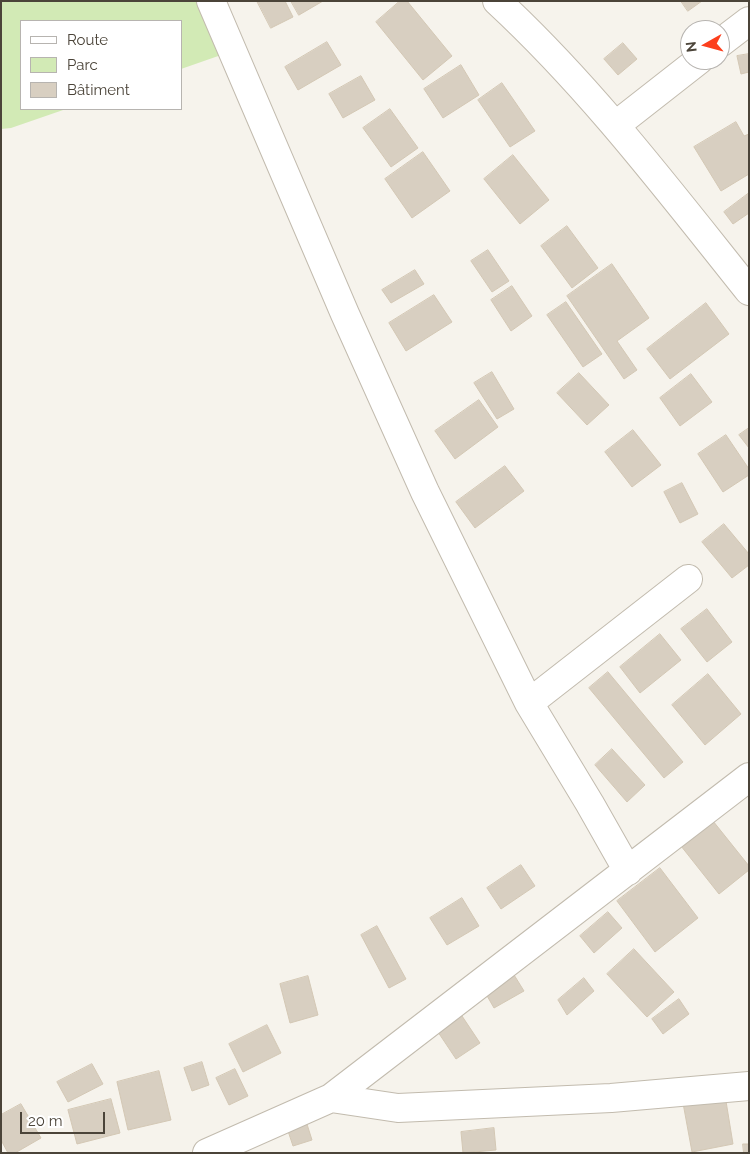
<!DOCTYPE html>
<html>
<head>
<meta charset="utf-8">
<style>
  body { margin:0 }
  #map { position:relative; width:750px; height:1154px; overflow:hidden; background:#f6f3ec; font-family:Raleway,sans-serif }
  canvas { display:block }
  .frame { position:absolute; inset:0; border:2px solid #4b4439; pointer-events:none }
  .legend { position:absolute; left:20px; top:20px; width:162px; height:90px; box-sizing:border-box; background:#fff; border:1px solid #b7b4b0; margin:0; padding:6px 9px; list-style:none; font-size:15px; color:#4b4439 }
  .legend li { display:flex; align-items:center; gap:10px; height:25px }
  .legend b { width:25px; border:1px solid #b7b4b0 }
  .north { position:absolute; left:680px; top:20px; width:50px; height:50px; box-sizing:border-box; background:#fff; border:1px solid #b7b4b0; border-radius:50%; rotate:263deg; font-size:14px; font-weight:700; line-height:20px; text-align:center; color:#4b4439 }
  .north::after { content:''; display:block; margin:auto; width:18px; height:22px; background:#fc3f1d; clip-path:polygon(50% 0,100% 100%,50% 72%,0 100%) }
  .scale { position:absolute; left:20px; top:1112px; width:85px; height:22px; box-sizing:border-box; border:2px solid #4b4439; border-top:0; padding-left:6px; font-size:15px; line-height:18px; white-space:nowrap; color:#4b4439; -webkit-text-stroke:4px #fff; paint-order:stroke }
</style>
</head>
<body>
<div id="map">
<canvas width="750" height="1154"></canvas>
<div class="frame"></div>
<ul class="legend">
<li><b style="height:6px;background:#fff"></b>Route</li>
<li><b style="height:14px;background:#d2eab5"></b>Parc</li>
<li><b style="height:14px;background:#d8cfc1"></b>Bâtiment</li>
</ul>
<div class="north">N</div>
<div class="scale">20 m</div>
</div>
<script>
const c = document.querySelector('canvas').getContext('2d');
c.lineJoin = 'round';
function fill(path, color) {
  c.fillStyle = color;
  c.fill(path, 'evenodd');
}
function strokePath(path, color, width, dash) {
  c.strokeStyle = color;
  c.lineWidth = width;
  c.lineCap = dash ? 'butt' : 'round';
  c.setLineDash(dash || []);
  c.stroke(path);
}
fill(new Path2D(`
  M1 1H199L224 54 181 69V21H21V109H66L11 128 1 129Z`), '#d2eab5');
const building = new Path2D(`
  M257 1H285L293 17 271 28Z
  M291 1H323L299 15Z
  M400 1H407L452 56 423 80 376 22Z
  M681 1H702L688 11Z
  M327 42 341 65 298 90 285 67Z
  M623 43 637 59 618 75 604 59Z
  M749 54V72L741 74 737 56Z
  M461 65 479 95 443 118 424 89Z
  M361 76 375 100 343 118 329 94Z
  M502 83 535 131 510 147 478 100Z
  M390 109 418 148 391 167 363 128Z
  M736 122 744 136 749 134V174L721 191 694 147Z
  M423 152 450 191 412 218 385 179Z
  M513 155 549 200 520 224 484 179Z
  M749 193V213L733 224 724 212Z
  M567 226 598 268 572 288 541 246Z
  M488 250 509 281 492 292 471 261Z
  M612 264 649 318 617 341 637 370 624 379 567 296Z
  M415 270 424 284 391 303 382 290Z
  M512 286 532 316 511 331 491 300Z
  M434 295 452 322 406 351 389 323Z
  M566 302 602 354 583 367 547 315Z
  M706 303 729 334 670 379 647 349Z
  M492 372 514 409 497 419 474 383Z
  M579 373 609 405 587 425 557 393Z
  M691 374 712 402 680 426 660 398Z
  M479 400 498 427 455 459 435 431Z
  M749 428V448L739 435Z
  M633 430 661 465 632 487 605 452Z
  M726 435 749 469V475L723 492 698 454Z
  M505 466 524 491 475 528 456 502Z
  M682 483 698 514 680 523 664 492Z
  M724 524 749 554V565L732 578 702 542Z
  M707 609 732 642 707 662 681 629Z
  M660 634 681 660 640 693 620 667Z
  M608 672 683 762 664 778 589 688Z
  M708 674 741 714 705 745 672 705Z
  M612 749 645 785 627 802 595 765Z
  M713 821 749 866V870L719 894 681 846Z
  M521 865 535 886 501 909 487 888Z
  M660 868 698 918 655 952 617 901Z
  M462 898 479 926 447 945 430 918Z
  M608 912 622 928 594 953 580 936Z
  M377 926 406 979 389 988 361 935Z
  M634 949 674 992 647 1017 607 974Z
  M511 970 524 991 494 1008 482 987Z
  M308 976 318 1015 290 1023 280 984Z
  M584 978 594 991 567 1015 558 1000Z
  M679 999 689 1014 663 1034 652 1019Z
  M456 1007 480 1043 456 1059 432 1023Z
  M267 1025 281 1053 243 1072 229 1044Z
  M202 1062 209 1085 192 1091 184 1068Z
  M92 1064 103 1084 68 1102 57 1082Z
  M235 1069 248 1096 229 1105 216 1078Z
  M159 1071 171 1120 128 1130 117 1082Z
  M725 1095 733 1144 692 1152 683 1103Z
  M111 1099 120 1133 77 1144 68 1110Z
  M21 1104 41 1138 15 1153H8L1 1140V1115Z
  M306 1121 312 1140 293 1146 287 1128Z
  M494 1128 496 1150 463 1153 461 1132Z
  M743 1144H749V1153H744Z`);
fill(building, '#d8cfc1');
strokePath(building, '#d3c7b4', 1);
const minor = new Path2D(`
  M211 1 345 314 425 492 529 703 590 804 628 871
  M497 1C591 88 669 191 749 291
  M720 43 749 21
  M616 125 699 60
  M529 703 688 579
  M331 1098 398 1108 611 1098 749 1086
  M207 1153 331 1098 749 777`);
strokePath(minor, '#c2bbae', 30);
strokePath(minor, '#fff', 28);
</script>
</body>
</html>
